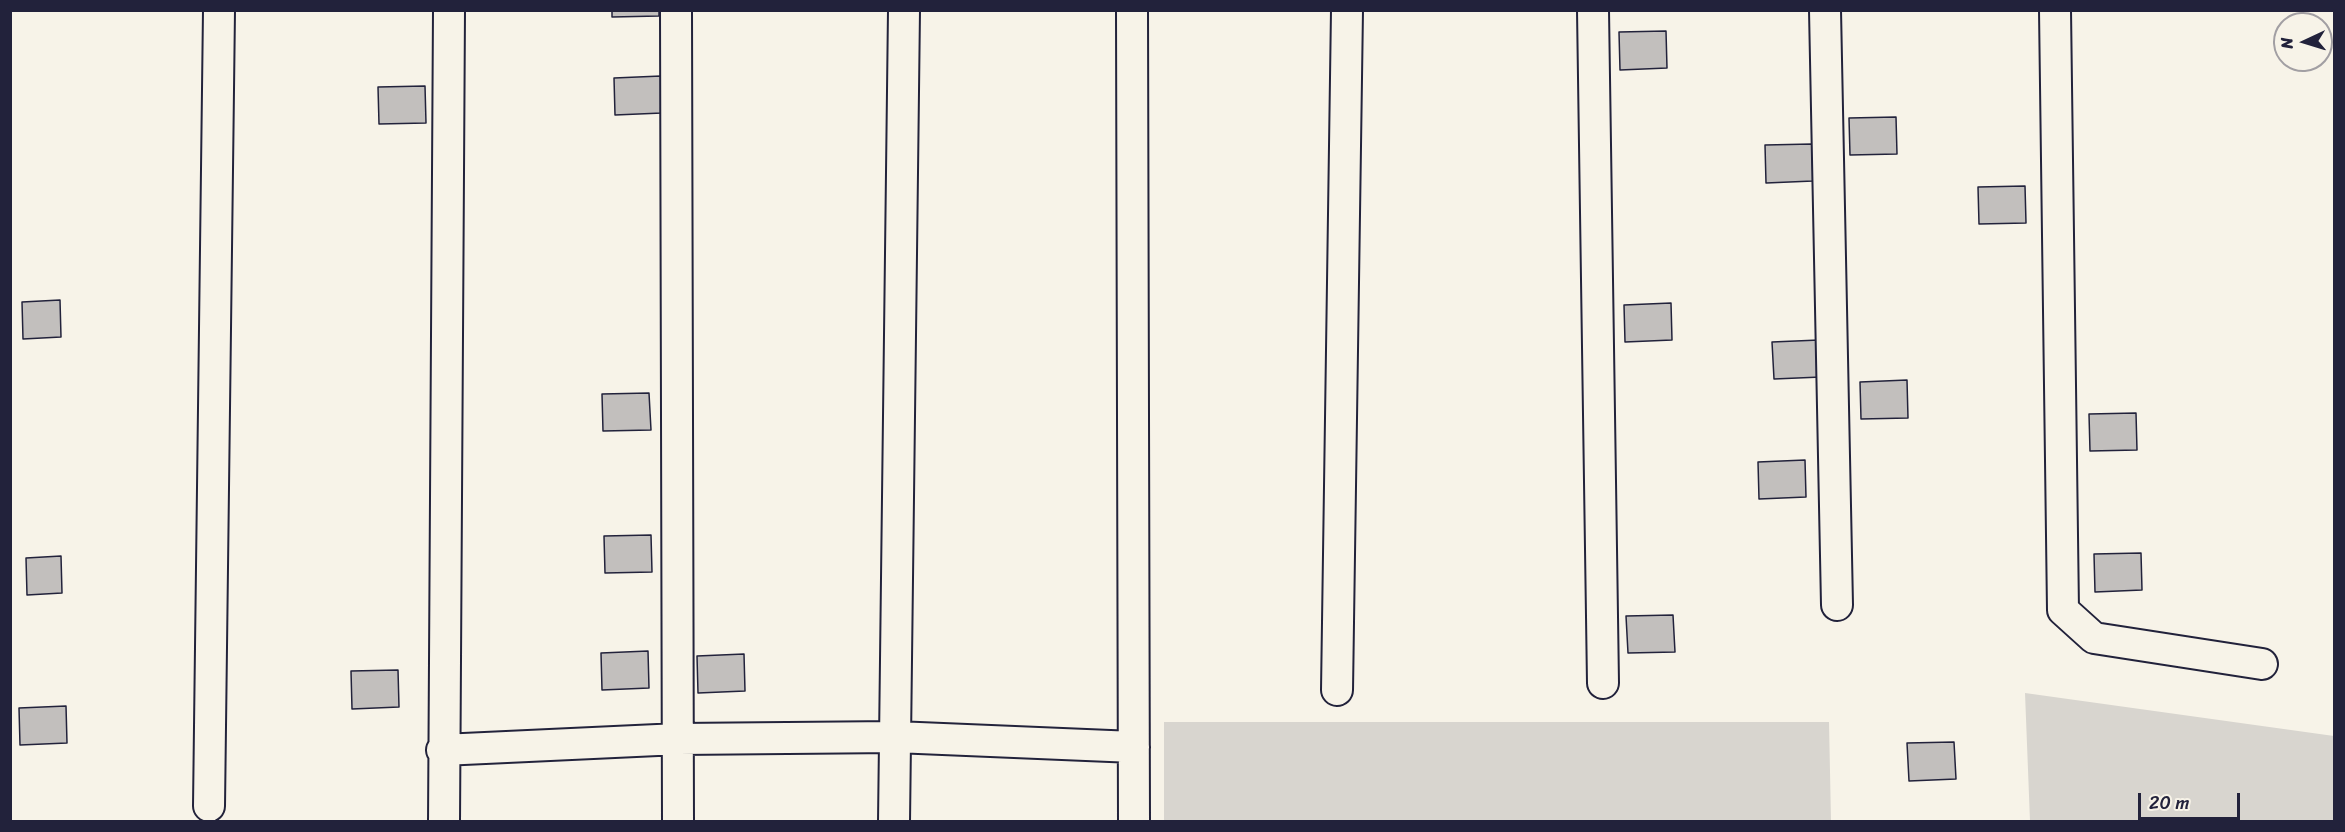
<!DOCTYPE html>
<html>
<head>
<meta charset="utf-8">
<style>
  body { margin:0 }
  #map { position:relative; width:2345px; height:832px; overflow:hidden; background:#f7f3e8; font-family:Sriracha,sans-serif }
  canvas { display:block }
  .frame { position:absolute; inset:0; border:12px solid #22223b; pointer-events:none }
  .north { position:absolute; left:2273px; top:12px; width:60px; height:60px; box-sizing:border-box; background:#f7f3e8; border:2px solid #a29fa3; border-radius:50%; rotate:266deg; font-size:16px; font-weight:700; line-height:24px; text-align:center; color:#22223b }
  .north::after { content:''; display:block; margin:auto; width:21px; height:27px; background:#22223b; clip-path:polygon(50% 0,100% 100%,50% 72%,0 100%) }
  .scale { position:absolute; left:2138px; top:793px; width:102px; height:27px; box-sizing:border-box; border:3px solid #22223b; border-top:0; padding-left:8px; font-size:18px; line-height:21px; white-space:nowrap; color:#22223b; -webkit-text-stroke:4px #f7f3e8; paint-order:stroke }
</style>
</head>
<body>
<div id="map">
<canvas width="2345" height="832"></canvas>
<div class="frame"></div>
<div class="north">N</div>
<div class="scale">20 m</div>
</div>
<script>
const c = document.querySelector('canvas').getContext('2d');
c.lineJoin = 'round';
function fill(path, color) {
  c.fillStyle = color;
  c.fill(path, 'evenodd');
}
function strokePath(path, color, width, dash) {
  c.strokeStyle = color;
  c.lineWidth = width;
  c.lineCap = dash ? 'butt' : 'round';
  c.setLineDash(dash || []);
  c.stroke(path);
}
fill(new Path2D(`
  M2025 693 2334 736V821H2030Z
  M1164 722H1829L1831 821H1164Z`), '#d8d5cf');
const building = new Path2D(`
  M612 10H659V16L612 17Z
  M1666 31 1667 68 1620 70 1619 32Z
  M661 76 662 113 615 115 614 78Z
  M425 86 426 123 379 124 378 87Z
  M1896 117 1897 154 1850 155 1849 118Z
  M1812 144 1813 181 1766 183 1765 145Z
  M2025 186 2026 223 1979 224 1978 187Z
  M60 300 61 337 23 339 22 302Z
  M1671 303 1672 340 1625 342 1624 305Z
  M1819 340 1821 377 1774 379 1772 342Z
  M1907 380 1908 418 1861 419 1860 382Z
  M649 393 651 430 603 431 602 394Z
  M2136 413 2137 450 2090 451 2089 414Z
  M1805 460 1806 497 1759 499 1758 462Z
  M651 535 652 572 605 573 604 536Z
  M2141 553 2142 590 2095 592 2094 554Z
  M61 556 62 593 27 595 26 558Z
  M1673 615 1675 652 1628 653 1626 616Z
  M648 651 649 688 602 690 601 653Z
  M744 654 745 691 698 693 697 656Z
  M398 670 399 707 352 709 351 671Z
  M66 706 67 743 20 745 19 708Z
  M1954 742 1956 779 1909 781 1907 743Z`);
fill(building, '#c2bfbd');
strokePath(building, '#22223b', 1.5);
const minor = new Path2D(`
  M676 10 678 822
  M1132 10 1134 822
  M1593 10 1603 683
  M1825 10 1837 605
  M2055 10 2063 610 2094 638 2262 664
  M1337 690 1347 10
  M442 750 679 739 895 737 1134 747
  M209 806 219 10
  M444 822 449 10
  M894 822 904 10`);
strokePath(minor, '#22223b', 34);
strokePath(minor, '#f7f3e8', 30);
</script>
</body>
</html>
